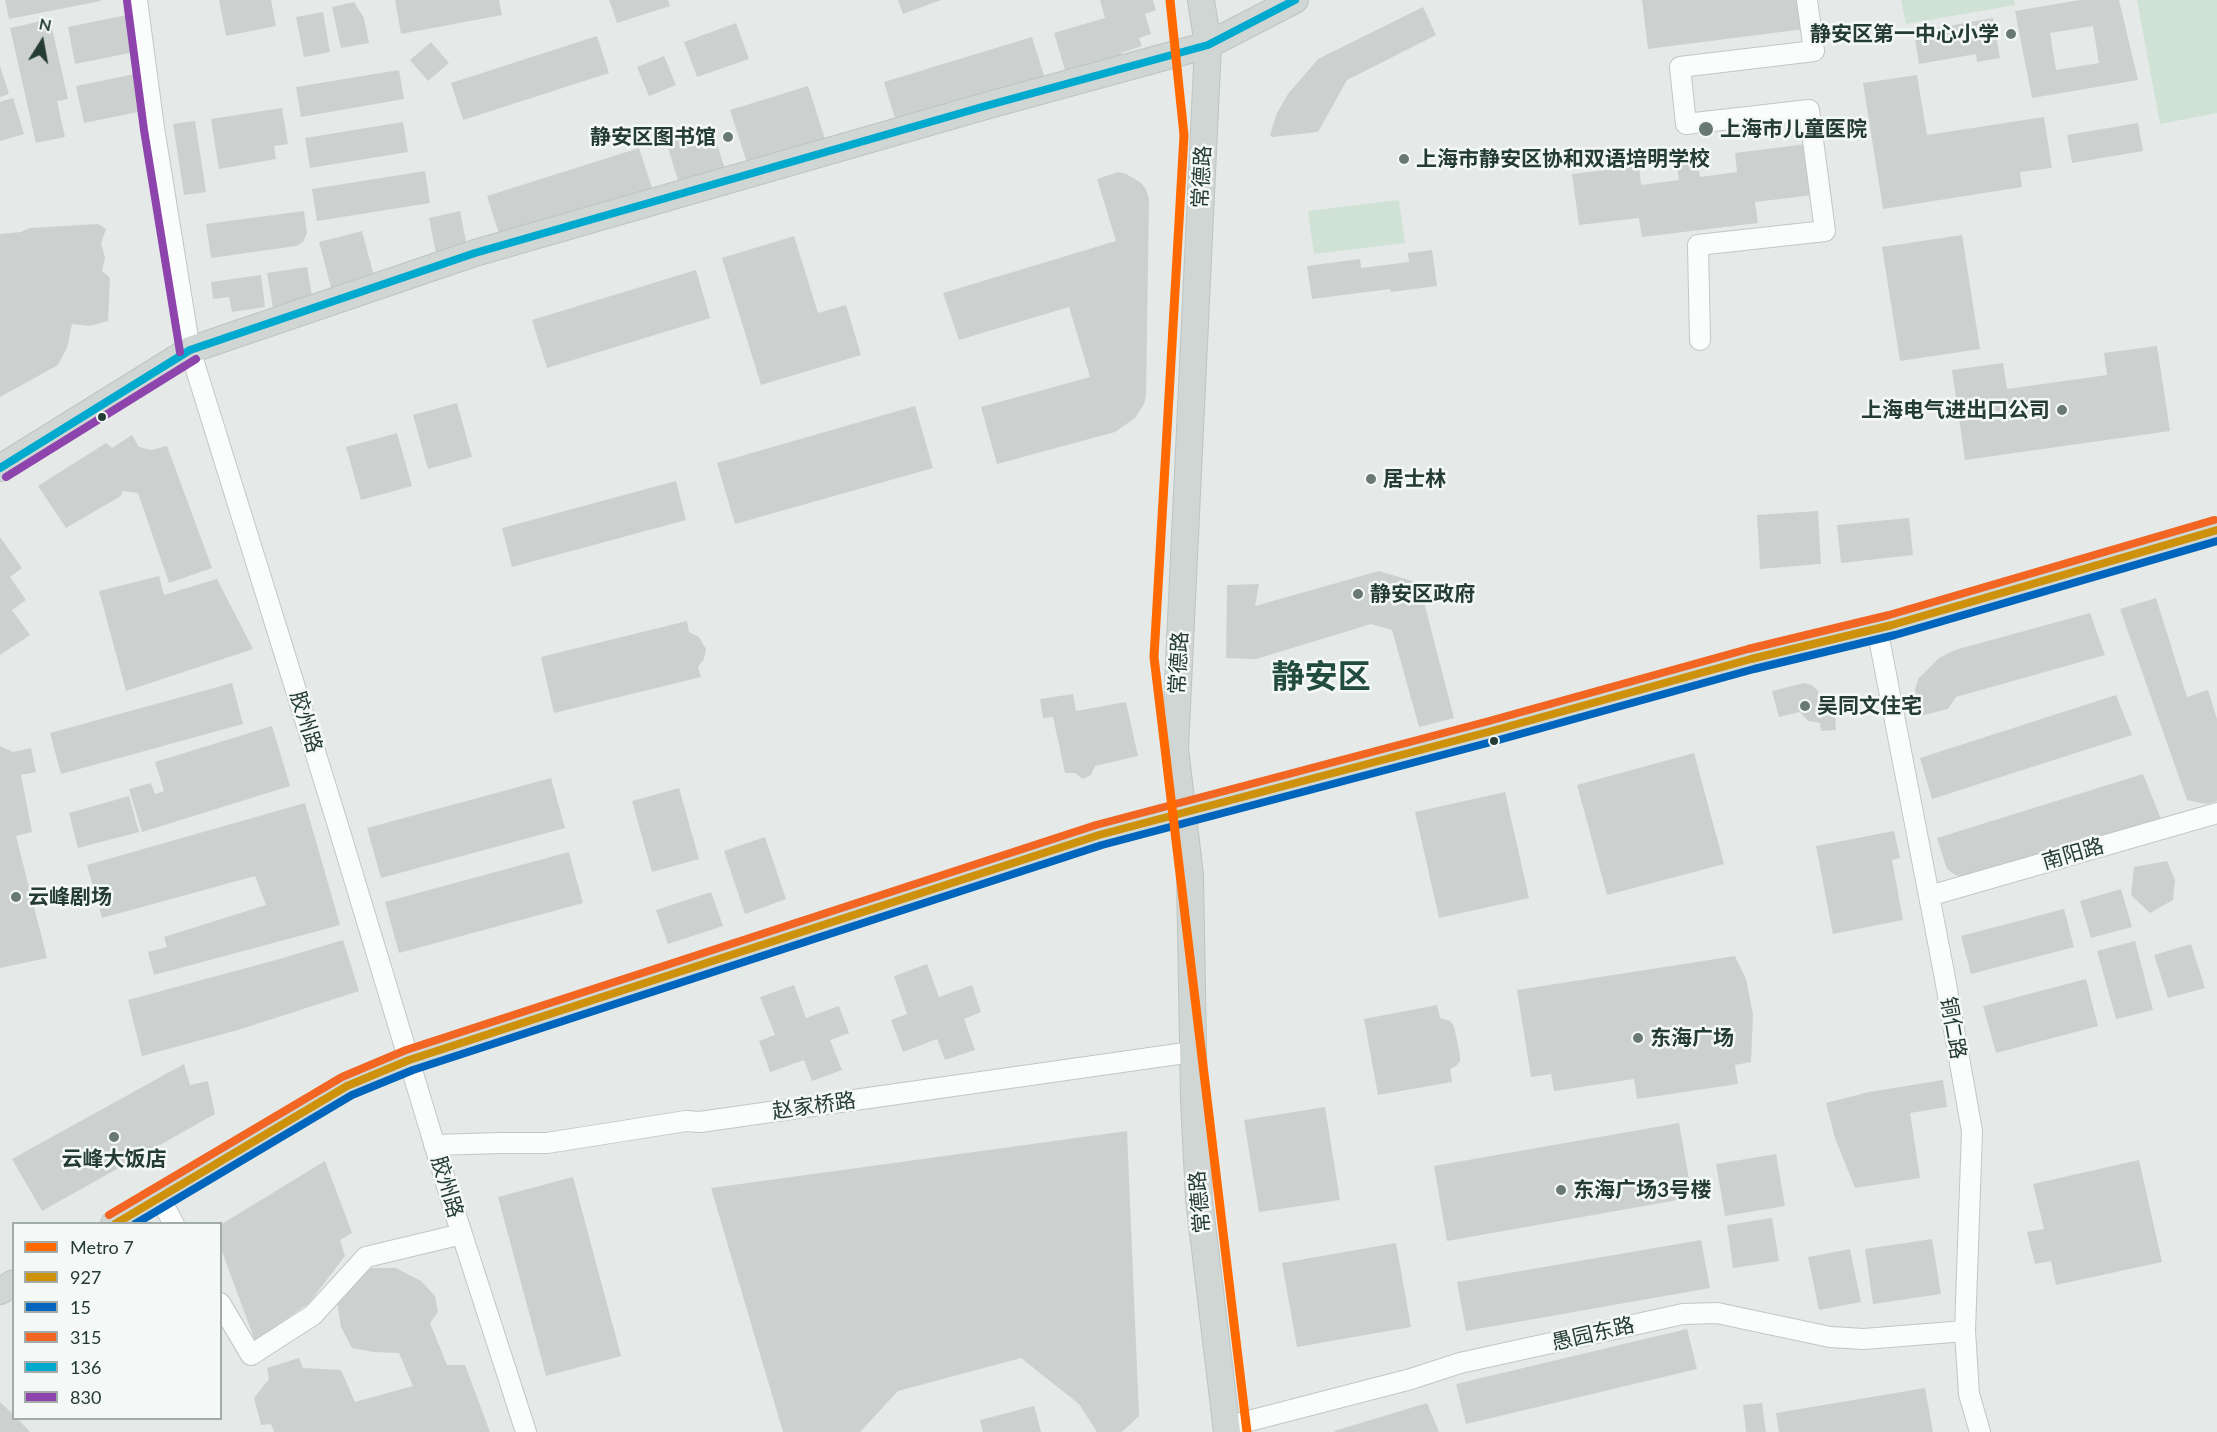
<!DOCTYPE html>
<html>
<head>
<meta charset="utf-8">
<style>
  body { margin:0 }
  #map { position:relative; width:2217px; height:1432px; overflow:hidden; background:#e5eae8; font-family:Lato,sans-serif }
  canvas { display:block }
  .legend { position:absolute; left:12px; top:1222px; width:210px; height:198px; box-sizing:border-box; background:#f4f8f6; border:2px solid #a1aca9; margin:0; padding:8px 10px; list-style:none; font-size:18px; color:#253b35 }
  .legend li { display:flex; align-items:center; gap:12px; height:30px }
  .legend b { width:30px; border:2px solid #a1aca9 }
  .north { position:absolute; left:12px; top:12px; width:60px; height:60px; -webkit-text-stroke:4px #f4f8f6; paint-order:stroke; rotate:11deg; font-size:16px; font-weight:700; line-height:24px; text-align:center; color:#253b35 }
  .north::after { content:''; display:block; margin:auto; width:21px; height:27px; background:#253b35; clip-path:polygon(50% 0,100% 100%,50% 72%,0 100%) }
</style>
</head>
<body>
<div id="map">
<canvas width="2217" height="1432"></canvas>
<ul class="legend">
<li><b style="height:8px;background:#ff6900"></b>Metro 7</li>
<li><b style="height:8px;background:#cd910b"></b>927</li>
<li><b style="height:8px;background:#0065bd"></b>15</li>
<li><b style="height:8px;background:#f26522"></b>315</li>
<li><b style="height:8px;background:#00a9ce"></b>136</li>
<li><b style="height:8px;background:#8e44ad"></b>830</li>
</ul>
<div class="north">N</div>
</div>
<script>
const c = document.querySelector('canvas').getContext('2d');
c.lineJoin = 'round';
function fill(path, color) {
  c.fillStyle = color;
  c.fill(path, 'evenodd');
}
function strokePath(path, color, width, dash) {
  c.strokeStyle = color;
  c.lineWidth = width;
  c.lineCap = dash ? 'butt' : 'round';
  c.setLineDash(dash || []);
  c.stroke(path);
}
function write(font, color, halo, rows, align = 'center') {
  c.font = font + ' Lato,"Noto Sans SC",sans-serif';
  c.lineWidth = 5;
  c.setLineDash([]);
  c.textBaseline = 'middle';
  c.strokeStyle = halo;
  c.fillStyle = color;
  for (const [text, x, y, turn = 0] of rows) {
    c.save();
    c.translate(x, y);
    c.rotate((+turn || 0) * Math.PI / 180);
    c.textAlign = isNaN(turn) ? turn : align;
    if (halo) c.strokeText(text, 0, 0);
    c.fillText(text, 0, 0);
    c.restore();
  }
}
fill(new Path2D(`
  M1901 0H2014L2015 5 1906 24Z
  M2137 0H2217V113L2160 124Z
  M1399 200 1405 243 1314 254 1308 211Z`), '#d0e2d5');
fill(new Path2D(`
  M5 0H101V1L9 19Z
  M219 0H271L276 26 226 36Z
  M395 0H499L502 15 401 34Z
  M609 0H668L670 6 617 23Z
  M898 0H941L903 14Z
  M1100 0H1153L1156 10 1145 14 1151 34 1139 38 1142 46 1121 53 1123 60 1067 77 1054 33 1105 18Z
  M1642 0H1800L1804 29 1648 49Z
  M2080 0H2119L2138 80 2032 98 2015 11ZM2093 26 2099 63 2056 70 2050 33Z
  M354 2 364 18 369 43 341 48 332 7Z
  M1423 7 1436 35 1347 80 1318 132 1272 137 1270 135 1277 113 1288 94 1318 59Z
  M323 12 330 52 304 57 296 17Z
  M127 15 135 52 75 64 68 27Z
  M1993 18 2000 58 1977 62 1976 54 1919 64 1914 32Z
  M50 19 68 99 57 101 65 137 36 143 10 28Z
  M736 23 749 59 697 77 684 42Z
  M597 36 609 73 463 120 451 83Z
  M1032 37 1045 79 897 125 884 82Z
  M431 42 449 63 428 81 410 60Z
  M664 56 676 85 649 96 637 67Z
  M0 66 9 94 0 97Z
  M399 70 404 99 301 117 296 87Z
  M135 74 143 111 84 123 76 86Z
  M1917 75 1927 135 2044 117 2052 168 2020 172 2022 187 1883 209 1863 83Z
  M808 86 825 139 747 163 730 110Z
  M13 98 24 134 0 141V102Z
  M282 108 288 144 274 146 276 159 219 169 211 119Z
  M195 121 206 192 184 195 173 124Z
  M403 122 408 152 310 168 305 138Z
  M2138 123 2143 151 2072 163 2067 135Z
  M697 131 699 139 714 134 725 169 679 184 666 141Z
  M1806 144 1813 195 1755 202 1758 223 1642 237 1639 218 1579 225 1572 174 1639 166 1641 185 1679 180 1676 161 1697 158 1700 177 1737 172 1735 153Z
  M639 148 652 188 500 237 487 196Z
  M425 171 430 203 317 221 312 189Z
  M1118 172 1126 174 1140 182 1146 189 1149 200 1146 396 1144 404 1135 418 1115 432 997 464 981 407 1090 377 1069 307 959 340 943 293 1116 241 1097 179Z
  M304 211 307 233 303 242 296 246 211 258 206 224Z
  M460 211 467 247 436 253 429 218Z
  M98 224 106 229 101 243 105 258 102 271 110 278 108 321 90 326 72 324 67 348 58 365 0 397V234L21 232 30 228Z
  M362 231 374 276 331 288 319 242Z
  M1962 235 1980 349 1900 361 1882 247Z
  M794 236 818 313 846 305 861 355 761 385 722 258Z
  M1432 250 1437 286 1391 292 1390 289 1312 299 1307 266 1360 259 1361 268 1409 262 1408 253Z
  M307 267 313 301 273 308 267 273Z
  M696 270 710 318 547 368 532 320Z
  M261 275 265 307 232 312 229 297 213 299 211 282Z
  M2157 346 2170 431 1965 460 1952 370 2003 363 2007 389 2107 375 2104 353Z
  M457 403 472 457 428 469 413 415Z
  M915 406 933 468 735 524 717 463Z
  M397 433 412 486 361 500 346 447Z
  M132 435 139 447 151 450 167 446 212 568 169 583 138 493 122 491 121 496 66 528 38 486 106 443 112 448Z
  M676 481 686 520 512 567 502 528Z
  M1818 511 1821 564 1760 569 1757 515Z
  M1909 518 1913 555 1841 563 1837 525Z
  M0 537 22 568 10 577 26 600 12 610 30 635 0 655Z
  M1379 571 1419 583 1454 718 1419 727 1392 630 1371 624 1256 659 1226 658 1227 585 1259 584 1255 606Z
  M159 576 164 595 217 579 253 649 126 691 99 591Z
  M2156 598 2187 697 2208 690 2217 719V801L2206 804 2187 800 2120 609Z
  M2090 613 2105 655 1956 697 1948 709 1920 716 1915 690 1918 679 1939 658 1955 650Z
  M687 621 689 632 699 637 706 649 704 659 698 667 701 677 554 713 541 657Z
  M232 683 243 724 61 774 50 733Z
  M1804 683 1812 685 1818 691 1819 701 1834 700 1836 730 1821 731 1820 723 1808 721 1800 712 1779 717 1772 691Z
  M1073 694 1076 711 1126 702 1138 756 1095 766 1091 775 1083 779 1075 773H1065L1053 717 1043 718 1040 699Z
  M2116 695 2132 735 1932 799 1920 758Z
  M272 726 290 786 142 832 129 789 151 783 155 794 164 791 155 762Z
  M0 746 13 752 31 748 36 772 21 775 32 832 16 836 47 958 0 968Z
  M1694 753 1724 864 1607 895 1577 785Z
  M2143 774 2161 819 1967 877 1955 875 1947 869 1937 838Z
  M551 778 565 828 381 878 367 828Z
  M679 788 699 859 652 872 632 801Z
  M1505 792 1529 898 1439 918 1415 812Z
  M129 796 139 832 78 848 69 813Z
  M305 803 340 925 154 975 148 952 167 947 164 937 266 905 255 876 102 918 87 865Z
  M1894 831 1900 858 1892 860 1903 920 1833 934 1816 846Z
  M765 837 786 899 745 914 724 851Z
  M569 852 583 903 399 953 385 902Z
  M2167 861 2175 880 2173 900 2150 913 2131 895 2134 867Z
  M2121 889 2132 927 2091 938 2080 901Z
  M711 892 723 926 668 944 656 910Z
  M2064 909 2074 947 1971 974 1961 936Z
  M343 940 359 991 238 1030 142 1056 128 1000 283 958Z
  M2135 941 2153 1010 2116 1019 2097 951Z
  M2191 944 2205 988 2168 998 2154 955Z
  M1735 956 1746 979 1753 1014 1751 1062 1735 1065 1738 1084 1637 1099 1634 1079 1554 1091 1551 1074 1531 1077 1517 990Z
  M927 964 939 997 972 985 981 1012 964 1019 975 1050 945 1060 937 1039 903 1052 891 1020 907 1014 894 976Z
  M2086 979 2098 1026 1996 1053 1983 1006Z
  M794 985 806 1018 839 1006 849 1033 830 1040 842 1070 812 1081 804 1060 770 1072 759 1041 775 1035 760 997Z
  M1437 1005 1440 1018 1450 1021 1454 1026 1460 1055V1061L1456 1066 1450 1069 1452 1082 1378 1095 1364 1019Z
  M184 1064 190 1085 208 1081 215 1114 42 1211 12 1159Z
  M1943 1080 1947 1107 1910 1113 1920 1178 1855 1188 1835 1138 1826 1103 1869 1092Z
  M1325 1107 1340 1200 1259 1212 1244 1120Z
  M1679 1123 1689 1179 1678 1200 1447 1241 1434 1166Z
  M1127 1131 1139 1416 1122 1432H1097L1079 1404 1021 1358 898 1391 860 1432H783L711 1188Z
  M1776 1154 1785 1206 1725 1216 1716 1164Z
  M2139 1160 2162 1262 2056 1285 2051 1261 2035 1264 2027 1232 2044 1229 2033 1184Z
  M325 1161 352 1233 340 1240 345 1256 309 1303 255 1341 220 1246V1225Z
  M573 1177 621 1356 546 1376 498 1197Z
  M1772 1218 1779 1261 1733 1268 1727 1225Z
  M1932 1239 1941 1294 1873 1304 1865 1249Z
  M1701 1240 1710 1288 1466 1331 1457 1282Z
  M1396 1243 1411 1327 1297 1347 1282 1263Z
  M1850 1249 1861 1302 1819 1310 1808 1257Z
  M369 1268H396L421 1281 435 1296 438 1312 430 1323 447 1365H465L490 1432H274L271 1424 261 1425 254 1398 269 1379 267 1368 299 1358 303 1368 341 1370 355 1402 413 1386 399 1353 374 1352 352 1348 341 1327 337 1301 347 1280Z
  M1687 1329 1697 1369 1466 1424 1456 1384Z
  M1925 1388 1933 1432H1779L1776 1413Z
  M0 1402 14 1415V1418H17L30 1432H0Z
  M1427 1403 1439 1432H1335L1334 1431Z
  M1762 1403 1766 1432H1746L1743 1405Z
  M1034 1406 1041 1432H983L980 1420Z`), '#ccd1cf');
const minor = new Path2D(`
  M137 0 154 128 190 350 336 819 457 1219 526 1432
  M1700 340 1698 245 1825 231 1809 110 1686 124 1680 67 1814 51 1807 0
  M1877 628 1944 973 1972 1131 1965 1331 1969 1394 1980 1432
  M1929 896 2217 813
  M434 1145 500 1143H547L686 1121 700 1122 1192 1052
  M159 1197 174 1224
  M220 1303 251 1355 313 1315 366 1257 462 1234
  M1226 1427 1411 1379 1460 1363 1683 1314 1717 1313 1830 1337 1864 1339 1965 1331`);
const major = new Path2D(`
  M1201 0 1208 45 1175 749 1190 875 1194 1101 1199 1199 1227 1432
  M0 468 190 350 475 253 982 107 1208 45 1295 0
  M114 1224 347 1086 409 1060 1099 835 1492 731 1751 659 1892 625 2217 530
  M0 1291 14 1283`);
strokePath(minor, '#c2c7c5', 22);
strokePath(major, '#bdc5c3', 28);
strokePath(minor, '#fbfcfc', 20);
strokePath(major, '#cfd6d4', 26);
strokePath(new Path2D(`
  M115 1224 347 1086 409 1060 1099 835 1492 731 1751 659 1892 625 2217 530`), '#cd910b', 8);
strokePath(new Path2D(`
  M135 1224 352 1095 413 1070 1102 845 1495 741 1754 669 1895 635 2217 541`), '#0065bd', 8);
strokePath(new Path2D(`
  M109 1215 342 1077 406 1050 1096 825 1489 721 1748 649 1889 615 2214 520`), '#f26522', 8);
strokePath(new Path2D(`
  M0 468 190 350 475 253 982 107 1208 45 1295 0`), '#00a9ce', 8);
strokePath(new Path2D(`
  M127 1 144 130 180 352
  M6 477 196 359`), '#8e44ad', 8);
strokePath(new Path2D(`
  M1170 0 1184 135 1154 657 1247 1432`), '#ff6900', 9);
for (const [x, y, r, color] of [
  [2011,34,6,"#687874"],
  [1706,129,8,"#687874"],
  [728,137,6,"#687874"],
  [1404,159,6,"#687874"],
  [2062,410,6,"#687874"],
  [102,417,5,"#253b35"],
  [1371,479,6,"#687874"],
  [1358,594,6,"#687874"],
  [1805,706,6,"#687874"],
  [1494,741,5,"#253b35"],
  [16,897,6,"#687874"],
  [1638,1038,6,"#687874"],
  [114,1137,6,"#687874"],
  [1561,1190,6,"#687874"]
]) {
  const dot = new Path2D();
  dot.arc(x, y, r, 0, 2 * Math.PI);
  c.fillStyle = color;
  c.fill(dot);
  strokePath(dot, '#f4f8f6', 2);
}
write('bold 21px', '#253b35', '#f4f8f6', [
  ["静安区第一中心小学",1999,34,"right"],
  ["上海市儿童医院",1720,129],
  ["静安区图书馆",716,137,"right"],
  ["上海市静安区协和双语培明学校",1416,159],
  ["上海电气进出口公司",2050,410,"right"],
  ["居士林",1383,479],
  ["静安区政府",1370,594],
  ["吴同文住宅",1817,706],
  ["云峰剧场",28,897],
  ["东海广场",1650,1038],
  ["云峰大饭店",114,1159,"center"],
  ["东海广场3号楼",1573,1190]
], 'left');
write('21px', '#253b35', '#f4f8f6', [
  ["常德路",1202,177,-87],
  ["常德路",1179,663,-87],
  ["胶州路",306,722,73],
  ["南阳路",2073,854,-16],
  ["铜仁路",1953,1028,80],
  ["赵家桥路",814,1106,-8],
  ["胶州路",447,1187,73],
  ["常德路",1200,1202,-95],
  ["愚园东路",1593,1334,-13]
]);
write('bold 33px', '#234c41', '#f4f8f6', [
  ["静安区",1321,677]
]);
</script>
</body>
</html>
